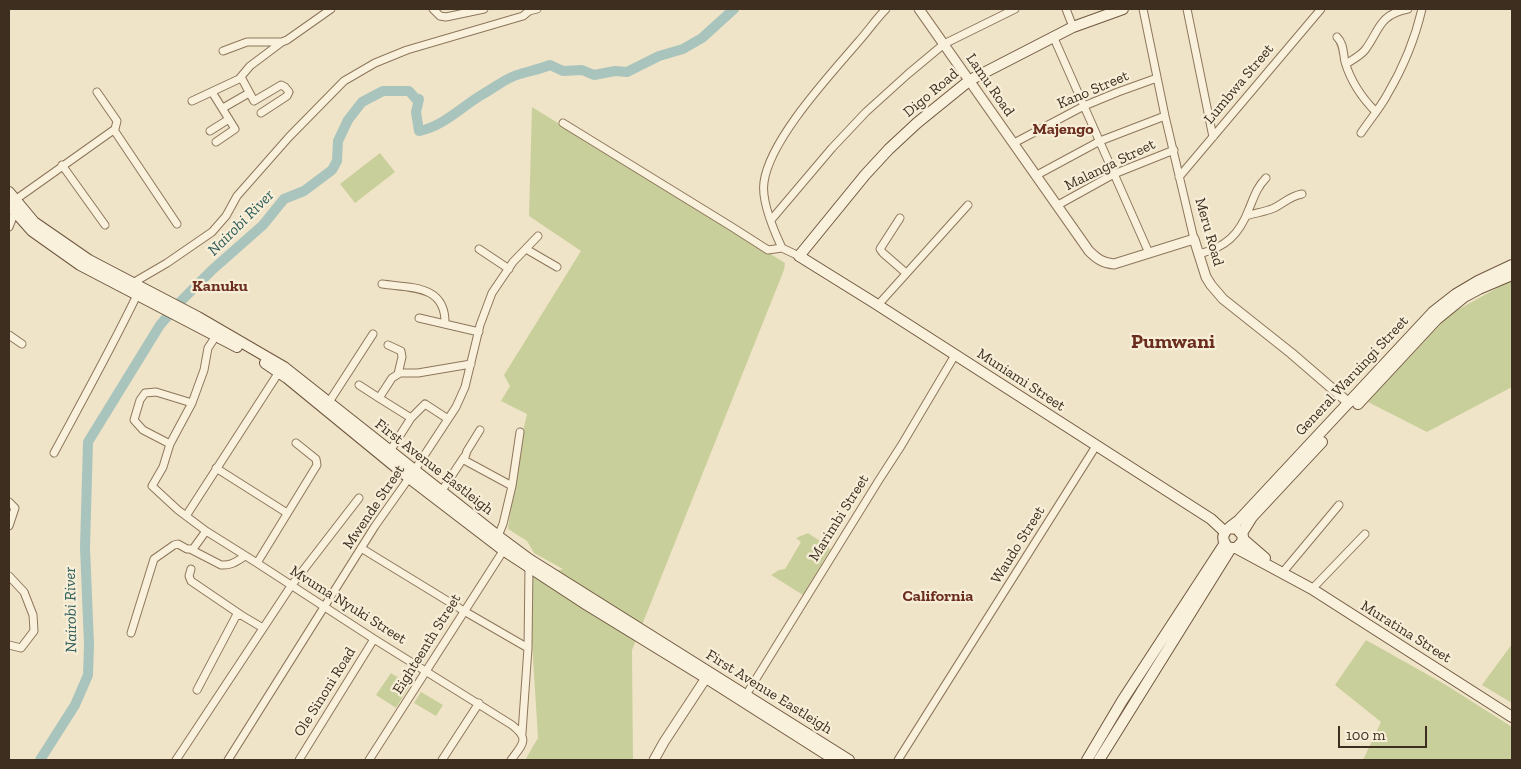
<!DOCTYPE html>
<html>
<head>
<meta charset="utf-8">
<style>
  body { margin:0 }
  #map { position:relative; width:1521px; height:769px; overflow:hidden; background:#f0e4c8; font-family:"Zilla Slab",serif }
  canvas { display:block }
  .frame { position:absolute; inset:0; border:10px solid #3d2e20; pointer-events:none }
  .scale { position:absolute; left:1338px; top:726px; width:89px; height:22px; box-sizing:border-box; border:2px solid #3d2e20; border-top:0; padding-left:6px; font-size:15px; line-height:18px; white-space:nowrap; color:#3d2e20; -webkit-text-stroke:4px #f7eed8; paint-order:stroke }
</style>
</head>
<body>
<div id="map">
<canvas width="1521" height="769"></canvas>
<div class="frame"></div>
<div class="scale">100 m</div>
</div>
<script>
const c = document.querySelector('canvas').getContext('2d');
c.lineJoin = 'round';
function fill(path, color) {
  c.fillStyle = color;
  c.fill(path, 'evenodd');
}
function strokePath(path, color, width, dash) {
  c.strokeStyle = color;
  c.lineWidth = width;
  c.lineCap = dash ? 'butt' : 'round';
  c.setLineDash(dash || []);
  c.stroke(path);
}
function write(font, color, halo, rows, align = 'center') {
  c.font = font + ' "Zilla Slab",serif';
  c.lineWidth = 4.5;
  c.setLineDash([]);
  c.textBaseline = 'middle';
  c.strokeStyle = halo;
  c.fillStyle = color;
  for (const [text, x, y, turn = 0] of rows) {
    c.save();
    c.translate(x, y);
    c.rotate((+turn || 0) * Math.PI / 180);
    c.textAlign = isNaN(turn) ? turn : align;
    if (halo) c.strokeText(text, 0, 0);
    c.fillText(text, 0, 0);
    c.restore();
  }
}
fill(new Path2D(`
  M532 107 785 263 784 270 632 650 633 760H525L538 738 528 578 563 569 534 553 527 541 508 529 518 452 527 414 501 401 510 386 504 375 581 251 529 216Z
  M380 153 395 172 355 203 340 184Z
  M1512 275V387L1427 432 1368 402 1450 314 1508 282Z
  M808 533 829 547 830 550 803 595 771 575 779 570 785 569 801 542 796 538Z
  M1366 640 1446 685 1512 727V760H1363L1381 722 1335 685Z
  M1512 644V703L1482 685Z
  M391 673 410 685 396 708 376 695Z
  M421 692 443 705 436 716 414 703Z`), '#c9cf9b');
strokePath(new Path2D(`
  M40 760 75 705 88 675 89 645 85 547 88 442 160 325 181 301 212 270 263 225 284 199 304 191 332 170 337 161 338 141 348 120 362 102 383 91H409L417 100 419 99 416 112 419 131C444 126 461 107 483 94 494 88 507 77 520 74 530 71 540 69 550 65L563 71 582 70 594 75 615 71 627 72 659 56 683 49 702 38 734 9`), '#a9c4bc', 10);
const minor = new Path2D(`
  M433 9 440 16 446 17 484 9
  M1066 9 1073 27
  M1143 9 1165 116 1194 239
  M1187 9 1213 137
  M1053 36 1149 253
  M1337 37C1344 44 1343 53 1345 62 1351 82 1361 97 1376 112
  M223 51 247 42H282L287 40 331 9
  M1346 64C1352 60 1360 56 1365 50 1380 30 1378 15 1408 9
  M241 77 254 101 281 85 285 87 289 92 287 96 261 113
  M212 92 235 129 216 142
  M192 101 239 79 250 66 282 42
  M223 108 249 93
  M563 123 732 227 768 250 782 248
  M114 130 177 224
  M210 131 229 119
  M1361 133C1369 121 1380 108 1387 95 1403 68 1415 39 1422 9
  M1014 143 1084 106 1118 92 1157 78
  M62 165 105 225
  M1037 175 1100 141 1165 116
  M1179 177 1321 9
  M15 200 115 129 117 121 97 92
  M1058 205 1114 174 1174 150
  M1246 216C1255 213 1265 212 1274 208 1284 203 1290 196 1302 194
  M900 218 880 249 883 253 906 273
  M771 220 832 148 866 112 908 74 944 44 1015 9
  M9 227 15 212
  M479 249 509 269
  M526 249 557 267
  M1199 254C1226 247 1239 235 1249 209 1254 197 1257 187 1266 178
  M799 256 782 248C774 231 761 201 764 182 770 139 830 75 859 41 868 31 876 19 886 9
  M131 284 167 263 212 232 226 216 237 196 289 137 344 81 375 63 407 50 523 16 529 11 537 9
  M382 284C412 288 446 285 445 324
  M878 305 968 205
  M419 318 479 332
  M9 335 22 344
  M216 336 208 348 204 370 192 403 170 444 163 467 152 486 178 510 206 531 257 563
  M388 345 401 351 402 357 398 374
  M359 385 379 398 392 378 400 373H418L471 364
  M379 398 411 418 425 404 448 419
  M329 402 373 334
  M480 430 467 451 464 460 512 486 503 524 498 536
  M296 443 316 459 317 465 257 563 374 639 512 725C530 739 523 744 511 760
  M170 444 143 430 134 420 140 400 145 393 156 392 192 403
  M390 451 411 418
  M54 453C82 401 111 349 137 295
  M216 468 287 513
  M512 486 520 432
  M441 492 464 457
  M9 502 15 508 9 526
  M186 516 279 372
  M361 548 464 611 528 648
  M190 549 221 565C231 566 237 561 245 556
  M191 569 189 576 191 581 241 615
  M1283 572 1339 505
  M9 576 24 592 33 615 34 631 21 648 9 645
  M1312 589 1365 534
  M131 633 154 559 174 545 178 544 187 549H193L206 531
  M197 690 236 616 241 615 263 628
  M746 695 879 480 901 446 955 355
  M522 733 528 648 529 567
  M176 760 291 586 359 498
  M228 760 375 526 414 471 456 407 465 387 480 325 492 293 513 262 538 236
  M299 760 374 639
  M369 760 505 548
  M442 760 479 703
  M898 760 1096 446`);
const tertiary = new Path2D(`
  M919 9 1089 251C1097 259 1103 263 1114 264L1194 239 1206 277 1211 285 1223 299 1291 353 1349 403
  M654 760 664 742 706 678`);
const secondary = new Path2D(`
  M1123 9 1073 27 970 80 917 123 889 149 865 175 799 256 873 302 1211 519 1225 532
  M9 192 34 222 89 260 198 317 284 367 498 536 529 559 849 760
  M9 205 32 231 80 265 237 347
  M265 363 287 378 409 478 503 550 587 605 706 678 835 760
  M1358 404 1437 319 1464 297 1479 289 1512 275
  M1229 528 1237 529 1243 536 1242 542 1236 548C1231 548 1227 548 1225 543 1218 533 1233 525 1239 520L1433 312 1456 294 1478 281 1512 265
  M1242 533 1252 517 1322 442
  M1243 539 1265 558
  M1236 548 1312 589 1512 717
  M1087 760 1122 701 1225 543
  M1099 760 1231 548`);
strokePath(minor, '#8d765c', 9);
strokePath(tertiary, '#8d765c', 11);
strokePath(secondary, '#6f573f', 12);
strokePath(minor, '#faf1dc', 7);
strokePath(tertiary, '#faf1dc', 9);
strokePath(secondary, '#faf1dc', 10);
write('15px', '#3d2e20', '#f7eed8', [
  ["Lumbwa Street",1239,84,-50],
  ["Lamu Road",990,85,55],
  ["Kano Street",1093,90,-23],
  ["Digo Road",931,93,-40],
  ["Malanga Street",1110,165,-26],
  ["Meru Road",1209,232,74],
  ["General Waruingi Street",1352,376,-47],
  ["Muniami Street",1021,380,33],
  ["First Avenue Eastleigh",434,467,38],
  ["Mwende Street",374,507,-56],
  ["Marimbi Street",839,518,-58],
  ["Waudo Street",1018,545,-58],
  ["Mvuma Nyuki Street",348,605,32],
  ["Muratina Street",1406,632,32],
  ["Eighteenth Street",427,644,-58],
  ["Ole Sinoni Road",325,692,-58],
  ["First Avenue Eastleigh",769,692,32]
]);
write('bold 16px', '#6b2e1e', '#f7eed8', [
  ["Majengo",1063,129],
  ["Kanuku",220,286],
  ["California",938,596]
]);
write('italic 16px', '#2f5d5a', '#f7eed8', [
  ["Nairobi River",241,223,-45],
  ["Nairobi River",71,610,-91]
]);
write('bold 20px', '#6b2e1e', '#f7eed8', [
  ["Pumwani",1173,342]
]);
</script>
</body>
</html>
